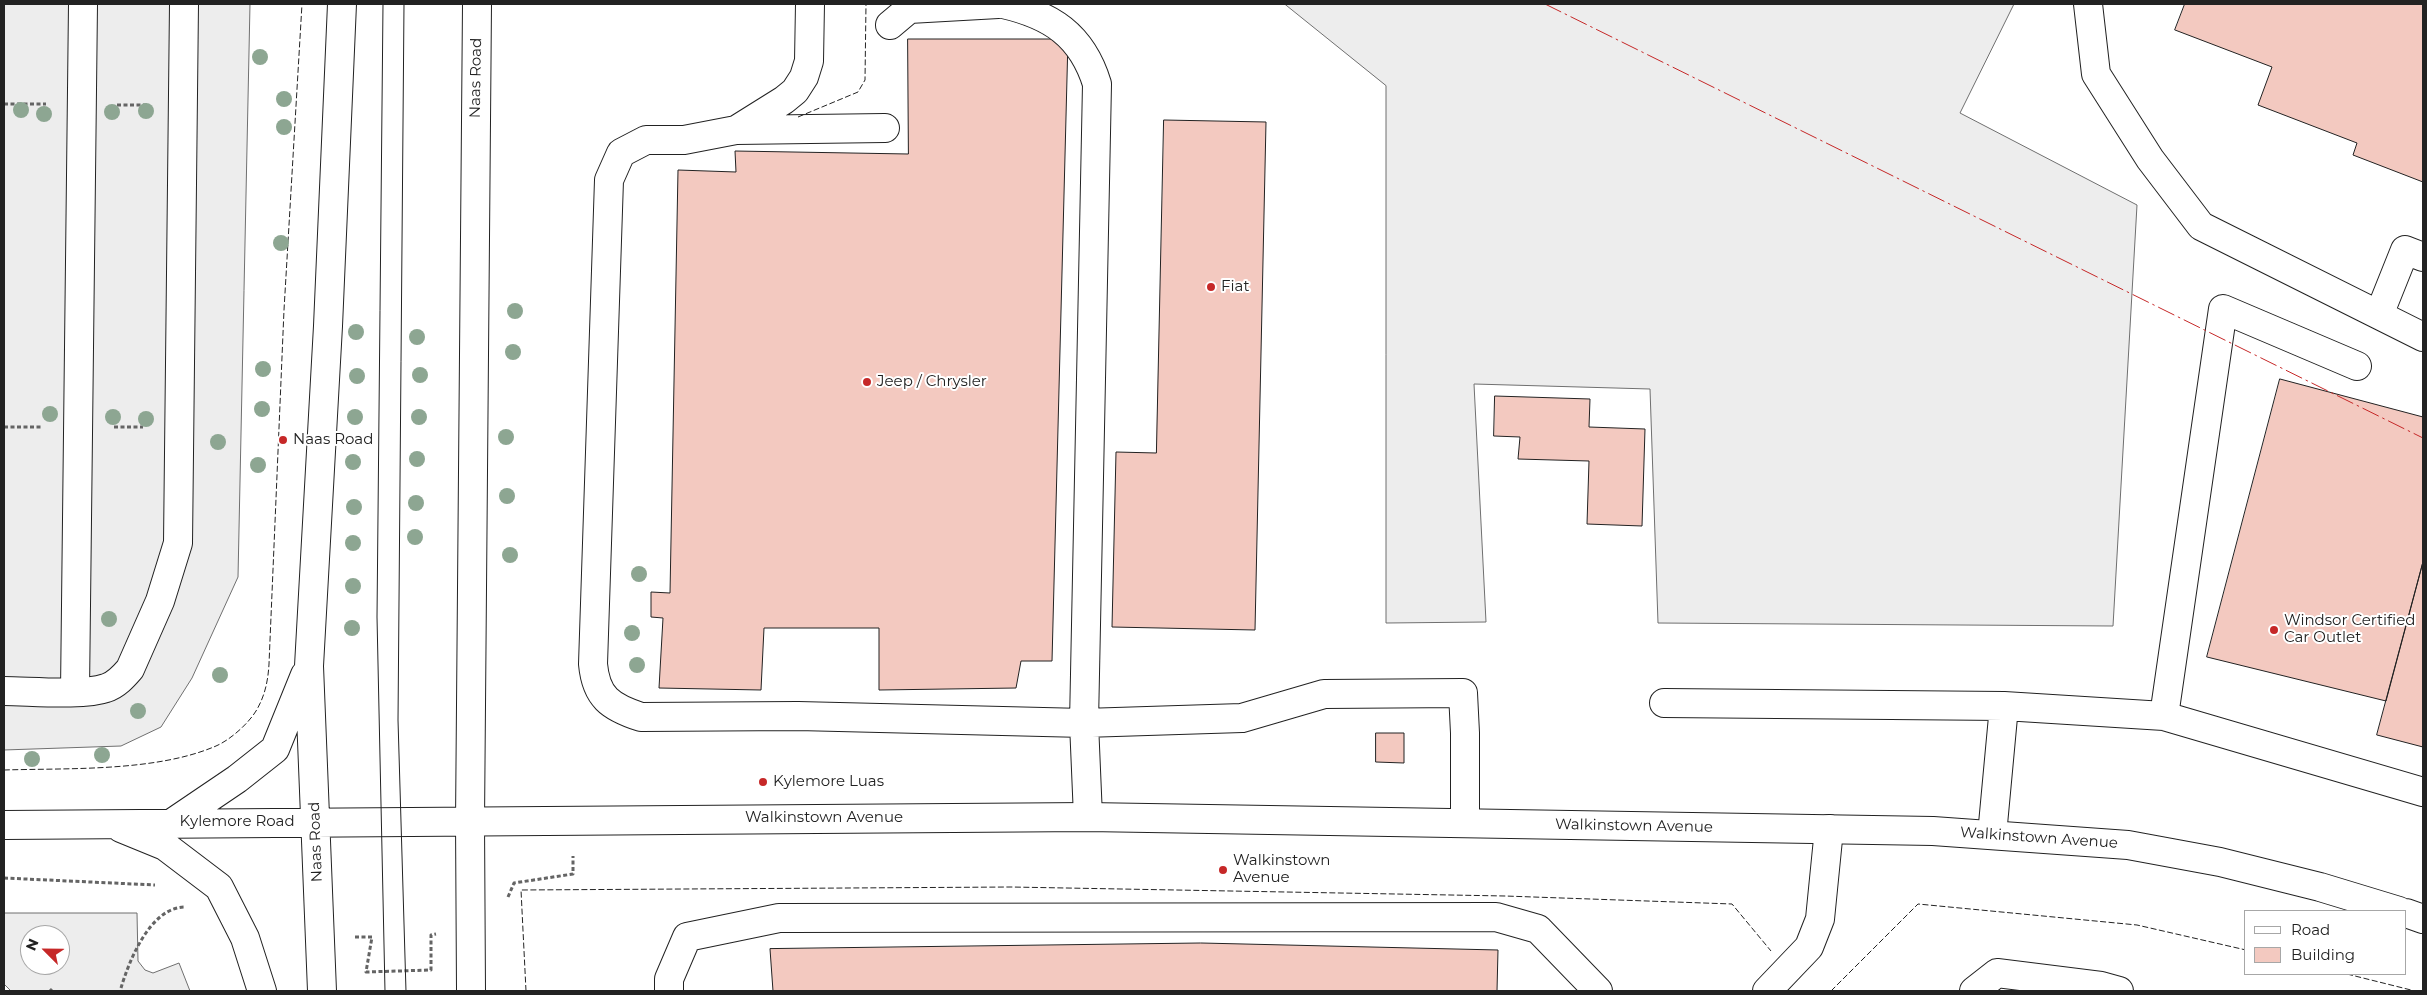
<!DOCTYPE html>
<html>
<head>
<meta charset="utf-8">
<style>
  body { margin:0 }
  #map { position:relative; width:2427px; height:995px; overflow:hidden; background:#fff; font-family:Montserrat,sans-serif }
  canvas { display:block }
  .frame { position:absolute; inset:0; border:5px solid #222; pointer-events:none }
  .legend { position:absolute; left:2244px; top:910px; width:162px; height:65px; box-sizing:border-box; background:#fff; border:1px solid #a7a7a7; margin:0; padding:6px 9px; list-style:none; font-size:15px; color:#222 }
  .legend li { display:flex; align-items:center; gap:10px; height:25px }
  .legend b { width:25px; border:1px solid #a7a7a7 }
  .north { position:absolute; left:20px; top:925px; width:50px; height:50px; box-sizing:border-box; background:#fff; border:1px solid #a7a7a7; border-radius:50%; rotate:293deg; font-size:14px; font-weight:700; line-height:20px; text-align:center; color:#222 }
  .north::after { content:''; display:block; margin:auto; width:18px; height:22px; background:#c62828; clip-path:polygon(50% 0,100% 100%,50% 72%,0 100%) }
</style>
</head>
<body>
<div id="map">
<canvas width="2427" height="995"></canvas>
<div class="frame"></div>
<ul class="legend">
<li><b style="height:6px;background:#fff"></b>Road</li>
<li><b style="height:14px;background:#f3c9c0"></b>Building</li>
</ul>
<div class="north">N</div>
</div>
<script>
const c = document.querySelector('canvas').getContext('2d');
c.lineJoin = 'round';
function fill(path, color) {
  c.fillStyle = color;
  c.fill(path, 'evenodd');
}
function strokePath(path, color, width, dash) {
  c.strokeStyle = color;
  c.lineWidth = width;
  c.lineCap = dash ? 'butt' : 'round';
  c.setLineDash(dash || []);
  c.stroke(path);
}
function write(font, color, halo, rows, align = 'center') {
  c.font = font + ' Montserrat,sans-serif';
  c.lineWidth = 4;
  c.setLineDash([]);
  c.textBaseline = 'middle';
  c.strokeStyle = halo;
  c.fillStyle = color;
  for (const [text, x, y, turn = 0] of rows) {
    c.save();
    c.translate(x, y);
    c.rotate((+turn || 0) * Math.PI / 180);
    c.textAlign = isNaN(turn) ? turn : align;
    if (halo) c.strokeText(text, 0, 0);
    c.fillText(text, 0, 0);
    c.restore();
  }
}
const parking = new Path2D(`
  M4 4H250L238 577 192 678 161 727 121 746 4 750Z
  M1285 4H2014L1960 113 2137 205 2113 626 1658 623 1650 389 1474 384 1486 622 1386 623V86Z
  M4 913H137L138 961 145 970 153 973 179 963 190 991H11L4 984ZM30 935H60V965H30Z`);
fill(parking, '#ededed');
strokePath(parking, '#6f6f6f', 1);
const building = new Path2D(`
  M2185 4H2423V182L2353 155 2357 143 2258 105 2272 67 2175 30Z
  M908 39H1068L1052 661H1021L1016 688 879 690V628H764L761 690 659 688 663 618 651 617V592L670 593 678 170 736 172 735 151 908 154Z
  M1164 120 1266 122 1255 630 1112 627 1116 452 1156 453Z
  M2280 379 2423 417V562L2386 701 2207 657Z
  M1495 396 1590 399 1589 427 1645 429 1642 526 1587 524 1589 461 1518 459 1520 437 1494 436Z
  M2423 562V747L2377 735Z
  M1376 733H1404V763L1376 762Z
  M1201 943 1498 950 1497 991H773L770 949Z`);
fill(building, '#f3c9c0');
strokePath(building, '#222', 1);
const minor = new Path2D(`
  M810 4 809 61 804 77 795 91 784 100 736 130 684 140H646L621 153 609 180 593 664C596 697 610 707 641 717L798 716 1084 723 1097 84C1082 35 1051 15 1003 4
  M2088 4 2096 74 2150 159 2201 226 2423 337
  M890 25 909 9 998 4
  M736 130 885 128
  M2379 315 2405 250 2423 257
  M4 691C30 691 83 696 106 688 116 685 124 676 130 669L160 601 178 543 184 4
  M75 691 83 4
  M1664 703 2004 706
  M2164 716 2223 309 2357 366
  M1088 817 1084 723 1242 718 1324 694 1463 693 1465 733V823
  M1992 835 2004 706 2164 716 2423 792
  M669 991V979L687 937 779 918 1496 917 1538 929 1598 991
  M1767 991 1809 947 1820 919 1829 829
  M1974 991 1997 973 2101 986 2119 991`);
const major = new Path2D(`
  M172 823 237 779 275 749 305 675
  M4 825 1088 817 1933 831 2128 845 2220 862 2320 887 2399 911
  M121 828 165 846 219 887 245 938 262 991
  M2406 913 2423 919
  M322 991 309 666 328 326 342 4
  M471 991 470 821 477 4`);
strokePath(minor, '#222', 30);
strokePath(major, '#222', 30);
strokePath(new Path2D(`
  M4 104H46
  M117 105H148
  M4 427H43
  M114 427H143
  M4 878 155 885
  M508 897 514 883 573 874V856
  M355 937H372L366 972 431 970V935L436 934
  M121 988C129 961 150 908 184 907
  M50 991 52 989`), '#646464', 3, [4, 2.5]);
strokePath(minor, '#fff', 28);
strokePath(major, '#fff', 28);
strokePath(new Path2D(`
  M383 4 377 617 385 991
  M404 4 398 720 406 991`), '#222', 1);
strokePath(new Path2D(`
  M798 117 858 92 865 80 866 4
  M4 770C68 768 156 772 216 746 230 740 248 724 256 711 265 696 268 681 269 664L284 310 302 4
  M2347 974 2415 991
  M526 991 521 890 1011 887 1505 896 1732 904 1771 951
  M1831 991 1918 904 2137 925 2246 950`), '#222', 1, [6, 2.5]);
strokePath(new Path2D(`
  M1545 4 2423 438`), '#c62828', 1, [18, 4, 2.5, 4]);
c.fillStyle = '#8da692';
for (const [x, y] of [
  [260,57],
  [284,99],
  [21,110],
  [146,111],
  [112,112],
  [44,114],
  [284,127],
  [281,243],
  [515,311],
  [356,332],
  [417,337],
  [513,352],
  [263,369],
  [420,375],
  [357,376],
  [262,409],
  [50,414],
  [113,417],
  [355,417],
  [419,417],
  [146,419],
  [506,437],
  [218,442],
  [417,459],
  [353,462],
  [258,465],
  [507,496],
  [416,503],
  [354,507],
  [415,537],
  [353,543],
  [510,555],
  [639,574],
  [353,586],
  [109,619],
  [352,628],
  [632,633],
  [637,665],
  [220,675],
  [138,711],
  [102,755],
  [32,759]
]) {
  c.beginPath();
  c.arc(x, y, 8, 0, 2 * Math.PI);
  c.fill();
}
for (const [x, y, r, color] of [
  [1211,287,5,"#c62828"],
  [867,382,5,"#c62828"],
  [283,440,5,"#c62828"],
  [2274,630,5,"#c62828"],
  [763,782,5,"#c62828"],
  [1223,870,5,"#c62828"]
]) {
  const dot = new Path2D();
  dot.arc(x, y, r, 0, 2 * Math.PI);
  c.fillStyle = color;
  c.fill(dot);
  strokePath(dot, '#fff', 2);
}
write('15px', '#222', '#fff', [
  ["Naas Road",476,78,-89],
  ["Walkinstown Avenue",824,818],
  ["Kylemore Road",237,822],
  ["Walkinstown Avenue",1634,826,1],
  ["Walkinstown Avenue",2039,838,4],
  ["Naas Road",316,842,-92]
]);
write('15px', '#222', '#fff', [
  ["Fiat",1221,287],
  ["Jeep / Chrysler",877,382],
  ["Naas Road",293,440],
  ["Windsor Certified",2284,621],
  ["Car Outlet",2284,638],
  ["Kylemore Luas",773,782],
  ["Walkinstown",1233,861],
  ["Avenue",1233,878]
], 'left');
</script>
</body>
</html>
